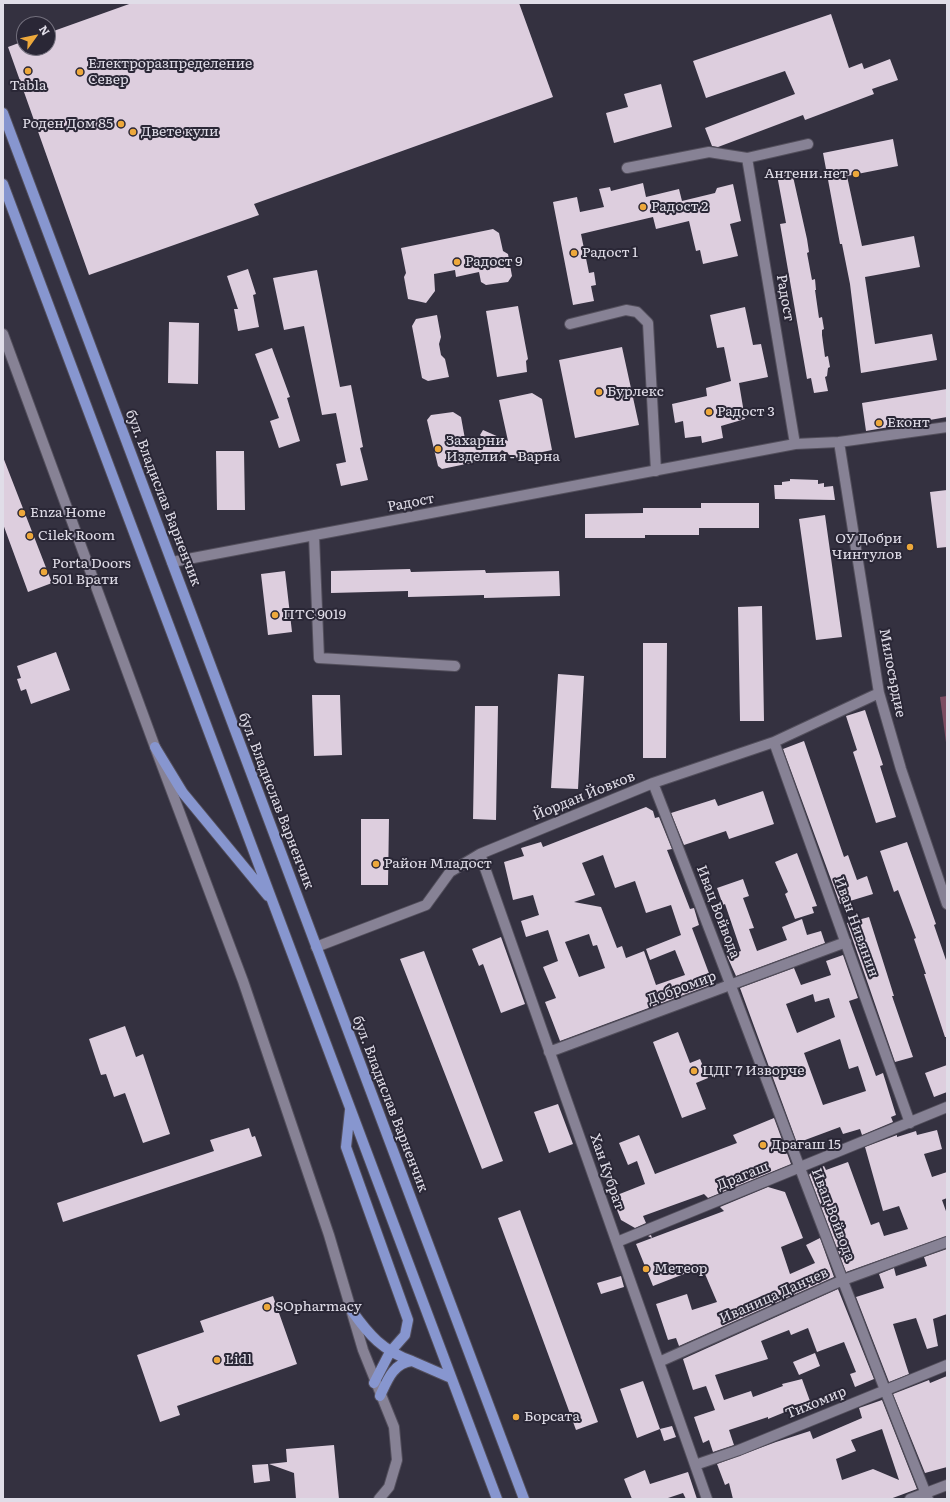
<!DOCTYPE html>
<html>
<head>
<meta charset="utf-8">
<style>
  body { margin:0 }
  #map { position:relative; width:950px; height:1502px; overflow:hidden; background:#343140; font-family:Literata,serif }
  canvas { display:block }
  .frame { position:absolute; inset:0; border:4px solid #e0dde8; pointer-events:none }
  .north { position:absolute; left:16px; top:16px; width:40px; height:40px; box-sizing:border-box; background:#2a2736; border:1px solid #73707d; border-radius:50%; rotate:57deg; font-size:11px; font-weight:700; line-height:16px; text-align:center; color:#e0dde8 }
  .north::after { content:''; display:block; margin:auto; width:14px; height:18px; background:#eda83b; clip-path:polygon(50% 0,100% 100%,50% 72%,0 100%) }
</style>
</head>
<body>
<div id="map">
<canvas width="950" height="1502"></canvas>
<div class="frame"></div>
<div class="north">N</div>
</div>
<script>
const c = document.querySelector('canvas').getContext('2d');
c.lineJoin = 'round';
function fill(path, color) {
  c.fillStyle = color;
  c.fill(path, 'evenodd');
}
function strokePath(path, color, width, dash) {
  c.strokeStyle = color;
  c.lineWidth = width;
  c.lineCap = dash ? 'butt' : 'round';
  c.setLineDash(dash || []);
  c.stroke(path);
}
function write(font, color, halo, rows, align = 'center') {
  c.font = font + ' Literata,serif';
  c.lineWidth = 4;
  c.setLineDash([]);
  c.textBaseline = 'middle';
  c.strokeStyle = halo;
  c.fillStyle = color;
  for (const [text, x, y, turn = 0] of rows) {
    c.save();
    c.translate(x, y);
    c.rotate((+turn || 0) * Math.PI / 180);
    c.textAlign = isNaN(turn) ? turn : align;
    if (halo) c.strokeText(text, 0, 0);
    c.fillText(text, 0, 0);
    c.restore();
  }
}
fill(new Path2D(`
  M947 696V750L940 697Z`), '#7b4c61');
fill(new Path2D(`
  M132 3H519L553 97 254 204 259 215 89 275 8 47 24 41V48H48V33Z
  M831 14 849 68 862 63 864 69 890 59 898 80 872 89 874 94 805 120 803 115 718 147 712 146 705 128 795 94 785 71 706 98 693 61Z
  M661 84 672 127 614 143 606 113 628 107 624 94Z
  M893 139 898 166 847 176 862 246 914 236 920 267 865 277 875 344 932 334 937 360 861 373 850 284 842 244H840L823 153Z
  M792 172 807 239 809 252 807 253 812 280 815 279 816 290H815L819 318 822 317 824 329 822 330V335L825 357 828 356 830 367 828 368 827 376 825 377 828 391 814 393 811 378 807 379 780 224 786 223 777 175Z
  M643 183 646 197 679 189 682 201 715 193 717 188 733 184 741 221 730 224 738 256 703 264 700 250 696 251 689 221 656 229 653 217 581 234 589 273 594 272 596 285 591 286 594 301 573 305 553 202 577 197 580 212 604 207 599 189 610 187 611 191Z
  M493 229 499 233 503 251 508 254 512 276 508 282 486 285 481 282 479 272 456 277 455 270 434 274 435 291 426 303 408 299 404 277 406 273 401 248Z
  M248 269 256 294 253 295 259 327 238 331 234 309H238L227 276Z
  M317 270 340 387 351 385 363 447 360 448 368 480 341 486 336 464 346 462 336 413 322 415 304 326 284 330 273 278Z
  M518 306 528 359 526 361 527 372 497 377 486 311Z
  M745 307 753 345 761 344 768 377 739 383 745 419 721 426 723 438 702 443 701 436 685 438 683 421 675 423 672 404 707 396 706 388 731 381 724 347 717 348 710 315Z
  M437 315 441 337 439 344 441 355 445 359 449 377 428 381 422 378 412 326 416 319Z
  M169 322 199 323 198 384 168 383Z
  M622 347 639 425 575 438 559 360Z
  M272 348 290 397 287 398 300 441 279 448 270 421 279 418 255 354Z
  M947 389V417L866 431 862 403Z
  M532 393 542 399 552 450 514 458 502 450 492 460 490 459 442 469 438 466 427 420 431 415 453 412 461 417 465 439 470 438 475 445 482 437 480 435 483 430 508 441 499 400Z
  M216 451H244L245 510H217Z
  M3 457 52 583 28 592 3 524Z
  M790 479 818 480V484L824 483V487L833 486 835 500 775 499 774 485H782V482L790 481Z
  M947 490V547L937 548 930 492Z
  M701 503H759V528H699V535H645V538H585V514L643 513V508H701Z
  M825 515 842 637 816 640 799 519Z
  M410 569 411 572 485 570 486 573 559 571 560 596 484 598V595L408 597V591L331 593V571Z
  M285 571 292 632 268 635 261 574Z
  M762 606 764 721H740L738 607Z
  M643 643H667L666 758H643Z
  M56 652 70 690 31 704 26 689 21 691 17 679 21 678 17 666Z
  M558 674 584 676 578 789 551 788Z
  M312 695H340L342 755 314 756Z
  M475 706H498L496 820 473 819Z
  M865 710 883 765 880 766 896 817 876 823 853 752 857 750 846 716Z
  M804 741 844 857 848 855 857 880 867 876 873 894 840 904 783 749Z
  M763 791 774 824 729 839 726 831 684 845 671 813 715 799 718 806Z
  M646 807 653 811 655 818 659 817 672 849 667 850 690 909 694 908 699 925 692 928 713 984 560 1041 545 1002 556 998 543 967 558 961 548 930 526 937 521 921 539 915 533 895 513 900 504 862 524 856 521 848 541 842 543 847ZM603 855 615 888 635 881 646 913 671 905 681 935 646 949 650 960 675 950 685 975 656 985 644 951 626 958 622 946 617 948 601 907 574 902 595 895 582 863ZM589 934 593 946 597 945 605 968 579 977 565 942Z
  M361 819H389L388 885H361Z
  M907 842 936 924 934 925 947 963V1037H945L924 974H926L914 939 916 938 898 890 894 892 880 851Z
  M797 853 817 906 812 907 814 913 795 919 785 894 788 892 775 862Z
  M743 879 749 896 743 898 754 928 749 929 757 951 787 940 782 927 802 919 807 935 821 931 825 943 736 976 727 956 741 951 725 904 723 905 717 888Z
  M869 917 894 996H892L913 1057 895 1062 847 923Z
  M501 937 525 1004 501 1013 483 964 479 966 472 949Z
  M424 951 503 1161 482 1169 400 959Z
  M843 955 858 998 849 1001 876 1076 883 1073 896 1115 891 1117 893 1122 862 1135 860 1129 843 1134 840 1127 797 1143 740 988 794 968 801 985 831 975 826 961ZM813 994 815 1002 829 998 835 1017 797 1033 786 1004ZM840 1039 849 1069 858 1066 866 1091 823 1105 804 1053Z
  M125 1026 136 1057 143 1054 170 1134 143 1143 125 1093 114 1097 106 1074 101 1075 89 1039Z
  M678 1032 690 1063 700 1059 708 1078 696 1083 706 1109 682 1118 653 1042Z
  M947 1065V1092L934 1097 925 1073Z
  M558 1104 573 1144 549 1153 534 1112Z
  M774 1118 791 1164 708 1198 704 1194 643 1216 646 1223 635 1228 621 1220 612 1197 645 1184 637 1161 628 1165 619 1143 639 1135 655 1174 737 1143 733 1135Z
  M249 1128 252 1137 255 1136 262 1156 63 1222 57 1203 214 1151 210 1140Z
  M937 1130 942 1149 924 1154 932 1177 947 1172V1198L942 1200 947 1214V1236L846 1272 809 1175 812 1171 824 1166 826 1170 848 1162 871 1225 879 1222 884 1236 908 1229 899 1206 883 1211 865 1147 897 1135V1137L916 1131 917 1135Z
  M768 1187 785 1192 803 1238 781 1247 790 1274 815 1263 806 1245 820 1238 834 1277 679 1346 676 1338 668 1340 656 1304 687 1294 692 1310 717 1302 702 1267 653 1286 636 1244 652 1238 648 1236 651 1235 652 1238 724 1211 720 1207Z
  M520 1210 598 1422 576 1430 498 1218Z
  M947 1249V1314L933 1319 938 1346 927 1349 916 1318 893 1324 909 1374 889 1382 856 1297 884 1288 879 1274 894 1268 896 1276 927 1266 924 1257Z
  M621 1276 624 1287 601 1294 597 1283Z
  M838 1289 874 1379 855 1387 850 1374 856 1372 844 1342 817 1352 808 1328 791 1335 789 1330 761 1341 768 1359 715 1375 724 1400 751 1391 753 1397 783 1386 782 1384 802 1379 810 1401 788 1407 790 1410 768 1419V1417L729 1430 734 1445 713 1452 709 1440 703 1443 694 1417 715 1410 706 1386 693 1390 683 1359Z
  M273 1296 297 1364 177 1406 180 1415 160 1422 137 1355 204 1332 200 1321Z
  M815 1353 820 1366 799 1375 793 1362Z
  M947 1376V1467L925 1473 893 1394 929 1380 930 1383Z
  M643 1381 660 1429 637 1438 620 1389Z
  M882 1400 917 1489 890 1499H733L729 1483 725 1485 717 1464 776 1442 810 1431 813 1439 862 1418 859 1408ZM882 1429 899 1480 873 1469 842 1480 836 1459 856 1451 851 1440Z
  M672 1426 676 1437 664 1441 660 1429Z
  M334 1445 339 1499H296L294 1473 269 1464 287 1462 286 1449Z
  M268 1464 270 1481 254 1483 252 1465Z
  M645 1470 650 1484 688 1472 697 1499H686L683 1493 665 1499H632L624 1479Z`), '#ddcede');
const minor = new Path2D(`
  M747 158 795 444
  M627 168 709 152 747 158 808 144
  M570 324 626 310 637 312 648 323 656 471
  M3 334 155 747 243 981 329 1235 363 1350 394 1427 397 1460 389 1487 379 1499
  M839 442 879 693 901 769 947 904
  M314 536 319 658 455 666
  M172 562 795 444 839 442 947 427
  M774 742 910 1123
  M653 783C746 1021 833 1262 928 1499
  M480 854 707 1499
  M316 947 426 905 450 872 480 854 653 783 774 742 879 693
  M549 1052 846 942
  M617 1242 947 1107
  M659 1362 843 1280 947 1242
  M695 1465 739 1450 947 1365
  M910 1499 947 1485`);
const primary = new Path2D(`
  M3 113 524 1499
  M3 184 497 1499
  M155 747 183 793 268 896
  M350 1110 346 1147 408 1320 405 1335 390 1352 374 1383
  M352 1311C369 1335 383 1351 412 1361
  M380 1396C387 1381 393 1363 412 1361L451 1378`);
strokePath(minor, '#534f5c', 12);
strokePath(primary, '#534f5c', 12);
strokePath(minor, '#878295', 10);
strokePath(primary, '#8796cf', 10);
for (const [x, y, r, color] of [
  [28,71,4,"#eda83b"],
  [80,72,4,"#eda83b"],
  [121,124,4,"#eda83b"],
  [133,132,4,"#eda83b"],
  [856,174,4,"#eda83b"],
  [643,207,4,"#eda83b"],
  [574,253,4,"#eda83b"],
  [457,262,4,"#eda83b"],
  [599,392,4,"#eda83b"],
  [709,412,4,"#eda83b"],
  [879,423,4,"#eda83b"],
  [438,449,4,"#eda83b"],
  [22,513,4,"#eda83b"],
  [30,536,4,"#eda83b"],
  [910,547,4,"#eda83b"],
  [44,572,4,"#eda83b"],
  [275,615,4,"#eda83b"],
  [376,864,4,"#eda83b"],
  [694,1071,4,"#eda83b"],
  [763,1145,4,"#eda83b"],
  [646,1269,4,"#eda83b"],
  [267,1307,4,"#eda83b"],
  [217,1360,4,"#eda83b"],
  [516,1417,4,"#eda83b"]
]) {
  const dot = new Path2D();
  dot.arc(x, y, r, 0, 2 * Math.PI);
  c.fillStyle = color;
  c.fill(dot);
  strokePath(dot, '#2a2736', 1.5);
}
write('14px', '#e0dde8', '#2a2736', [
  ["Електроразпределение",88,64],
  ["Север",88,80],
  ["Tabla",28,86,"center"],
  ["Роден Дом 85",113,124,"right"],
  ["Двете кули",141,132],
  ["Антени.нет",848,174,"right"],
  ["Радост 2",651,207],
  ["Радост 1",582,253],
  ["Радост 9",465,262],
  ["Бурлекс",607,392],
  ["Радост 3",717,412],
  ["Еконт",887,423],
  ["Захарни",446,441],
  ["Изделия - Варна",446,457],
  ["Enza Home",30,513],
  ["Cilek Room",38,536],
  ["ОУ Добри",902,539,"right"],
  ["Чинтулов",902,555,"right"],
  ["Porta Doors",52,564],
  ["501 Врати",52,580],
  ["ПТС 9019",283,615],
  ["Район Младост",384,864],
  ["ЦДГ 7 Изворче",702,1071],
  ["Драгаш 15",771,1145],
  ["Метеор",654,1269],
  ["SOpharmacy",275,1307],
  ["Lidl",225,1360],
  ["Борсата",524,1417]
], 'left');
write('14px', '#e0dde8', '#2a2736', [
  ["Радост",785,298,80],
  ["бул. Владислав Варненчик",163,498,69],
  ["Радост",411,503,-11],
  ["Милосърдие",892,673,79],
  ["Йордан Йовков",584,796,-22],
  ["бул. Владислав Варненчик",276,801,69],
  ["Ивац Войвода",718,912,69],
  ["Иван Нивянин",856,927,70],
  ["Добромир",682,988,-20],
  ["бул. Владислав Варненчик",390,1104,69],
  ["Хан Кубрат",607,1172,71],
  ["Драгаш",743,1176,-22],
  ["Ивац Войвода",833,1215,69],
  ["Иваница Данчев",774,1296,-24],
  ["Тихомир",816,1403,-22]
]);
</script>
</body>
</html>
